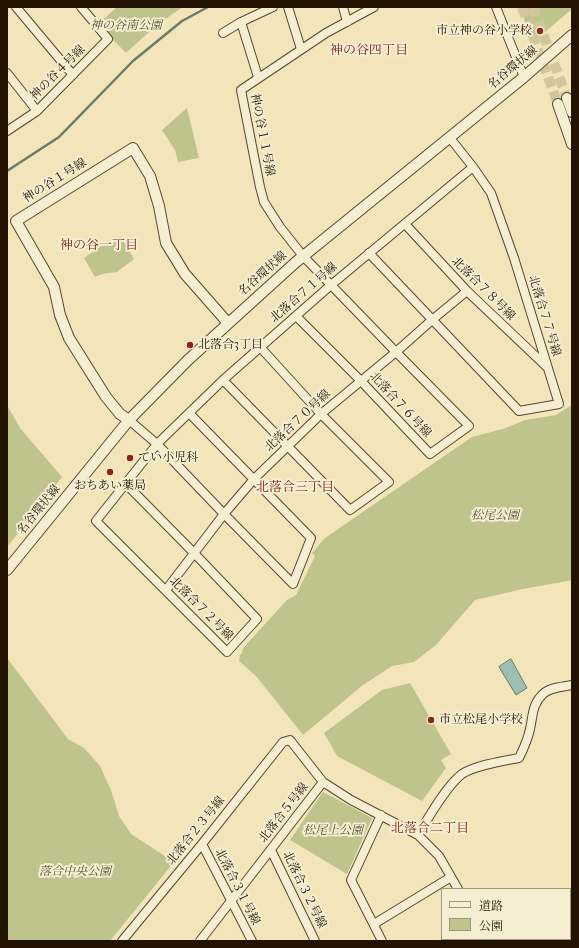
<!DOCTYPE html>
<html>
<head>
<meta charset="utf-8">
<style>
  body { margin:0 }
  #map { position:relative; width:579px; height:948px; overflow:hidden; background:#f1e5b9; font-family:"IM FELL French Canon","Noto Serif JP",serif }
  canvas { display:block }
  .frame { position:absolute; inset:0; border:8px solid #221301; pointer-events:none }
  .legend { position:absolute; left:441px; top:888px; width:130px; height:52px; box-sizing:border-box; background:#f6eed2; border:1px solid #a1967e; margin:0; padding:5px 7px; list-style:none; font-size:12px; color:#221301 }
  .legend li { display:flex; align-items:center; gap:8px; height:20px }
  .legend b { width:20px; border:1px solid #a1967e }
</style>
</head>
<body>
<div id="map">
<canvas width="579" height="948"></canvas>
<div class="frame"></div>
<ul class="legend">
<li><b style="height:5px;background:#f6eed2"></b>道路</li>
<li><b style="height:11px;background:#bfc38c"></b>公園</li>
</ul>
</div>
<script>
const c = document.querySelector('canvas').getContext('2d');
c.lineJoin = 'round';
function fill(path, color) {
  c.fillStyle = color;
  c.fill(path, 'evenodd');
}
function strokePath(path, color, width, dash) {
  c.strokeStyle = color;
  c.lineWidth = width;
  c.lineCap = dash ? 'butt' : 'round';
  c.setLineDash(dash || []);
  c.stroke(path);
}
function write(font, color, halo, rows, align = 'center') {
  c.font = font + ' "IM FELL French Canon","Noto Serif JP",serif';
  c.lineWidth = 4;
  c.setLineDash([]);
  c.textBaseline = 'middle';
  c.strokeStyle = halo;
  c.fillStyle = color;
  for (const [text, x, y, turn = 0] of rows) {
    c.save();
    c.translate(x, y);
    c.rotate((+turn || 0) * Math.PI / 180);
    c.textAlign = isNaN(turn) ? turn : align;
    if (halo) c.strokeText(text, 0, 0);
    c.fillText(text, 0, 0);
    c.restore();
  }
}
fill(new Path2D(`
  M117 7H183C162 20 144 36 126 53L98 24Z
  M520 7H572V9L532 43Z
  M187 108 199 158 178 162 175 150 162 130Z
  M121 237 134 259 117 272 102 274 95 277 84 258 111 239Z
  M7 405 20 428 62 477 7 547Z
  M572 405V580L523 589 475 600 436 645 414 662 392 666 363 685 303 735 256 676 239 661 240 657 239 656 242 653 243 648 287 600 296 595 315 556 312 553 325 538 472 437 503 429 525 420 556 415Z
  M7 658 68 739 84 748 100 766 111 790 119 816 131 834 174 862 110 941H7Z
  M410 683 451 754 441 760 446 768 422 801 337 756 324 733 382 690Z
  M323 792 372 818 347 874 290 840Z`), '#bfc38c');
const water = new Path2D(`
  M511 659 527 688 516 695 499 667Z`);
fill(water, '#9bbfb0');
strokePath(water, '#6b7a6a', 1);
strokePath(new Path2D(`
  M7 171 59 137 133 61 182 21 208 7`), '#6b7a6a', 2.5);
strokePath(new Path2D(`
  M522 7 558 104
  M533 7 567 98`), '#d2c69d', 10, [10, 5]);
const minor = new Path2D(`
  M16 7 73 75
  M288 7 301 49
  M343 7 347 22
  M496 7 524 77
  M223 33 241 22
  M7 73 37 111
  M258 77 241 22 273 7
  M7 131 37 111 108 39 81 7
  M405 224 467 291 547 367
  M369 253 519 411 559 404 514 258 491 193 473 167 450 138
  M296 316 361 381 430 454 469 426 396 352 432 320 467 291
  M223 380 350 510 389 482 321 414 260 347
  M129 420 157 444 224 514 254 479 321 414 396 352 303 256 280 227 264 202 260 187 241 90 326 33 374 7
  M126 484 195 554 257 619 227 652 96 521 157 444 223 380 331 285 473 167
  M166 590 224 514 293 584 311 538 189 413
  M381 815 351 880 382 941
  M418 835C428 818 447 785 462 774 476 765 503 761 519 758 524 748 528 739 530 729 533 716 532 704 543 694 550 687 563 687 572 685
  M202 844 252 941
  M271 850 315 941
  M570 916H572
  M374 924 451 877
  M122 941 202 844 283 742 290 740 323 782
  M200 941 323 782 351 800 418 835 439 856 458 889
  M479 941 484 939`);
const tertiary = new Path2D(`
  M567 98 572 112
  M558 104 572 144
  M129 420 120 414 106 397 69 338 60 315 54 287 16 221 133 148 150 176 159 206 166 243 185 274 228 323
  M7 570 129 420 188 360 296 262 524 77 572 35`);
strokePath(minor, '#56482f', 10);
strokePath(tertiary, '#56482f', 12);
strokePath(minor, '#f6eed2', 8);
strokePath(tertiary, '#f6eed2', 10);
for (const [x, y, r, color] of [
  [540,31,4,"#8f2418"],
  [190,345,4,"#8f2418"],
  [130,458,4,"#8f2418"],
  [110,472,4,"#8f2418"],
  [431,720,4,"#8f2418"]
]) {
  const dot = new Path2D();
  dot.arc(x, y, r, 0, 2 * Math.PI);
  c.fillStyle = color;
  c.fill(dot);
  strokePath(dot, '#f6eed2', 1.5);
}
write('italic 12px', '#595132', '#f6eed2', [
  ["神の谷南公園",126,26],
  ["松尾公園",495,516],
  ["松尾上公園",333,831],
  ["落合中央公園",75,872]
]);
write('12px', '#221301', '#f6eed2', [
  ["市立神の谷小学校",532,31,"right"],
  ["北落合3丁目",198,345],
  ["てい小児科",138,458],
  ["おちあい薬局",110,486,"center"],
  ["市立松尾小学校",439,720]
], 'left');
write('12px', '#221301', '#f6eed2', [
  ["名谷環状線",513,68,-40],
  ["神の谷４号線",58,73,-45],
  ["神の谷１１号線",262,135,79],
  ["神の谷１号線",55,181,-32],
  ["名谷環状線",263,274,-42],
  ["北落合７８号線",483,289,45],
  ["北落合７１号線",304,293,-41],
  ["北落合７７号線",544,316,73],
  ["北落合７６号線",400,405,47],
  ["北落合７０号線",298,421,-43],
  ["名谷環状線",39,510,-51],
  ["北落合７２号線",201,609,45],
  ["北落合５号線",284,813,-52],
  ["北落合２３号線",196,831,-51],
  ["北落合３１号線",237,887,63],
  ["北落合３２号線",304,890,64]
]);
write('13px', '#7a1f14', '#f6eed2', [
  ["神の谷四丁目",369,51],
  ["神の谷一丁目",99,246],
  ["北落合三丁目",295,488],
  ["北落合二丁目",430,829]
]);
</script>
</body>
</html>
